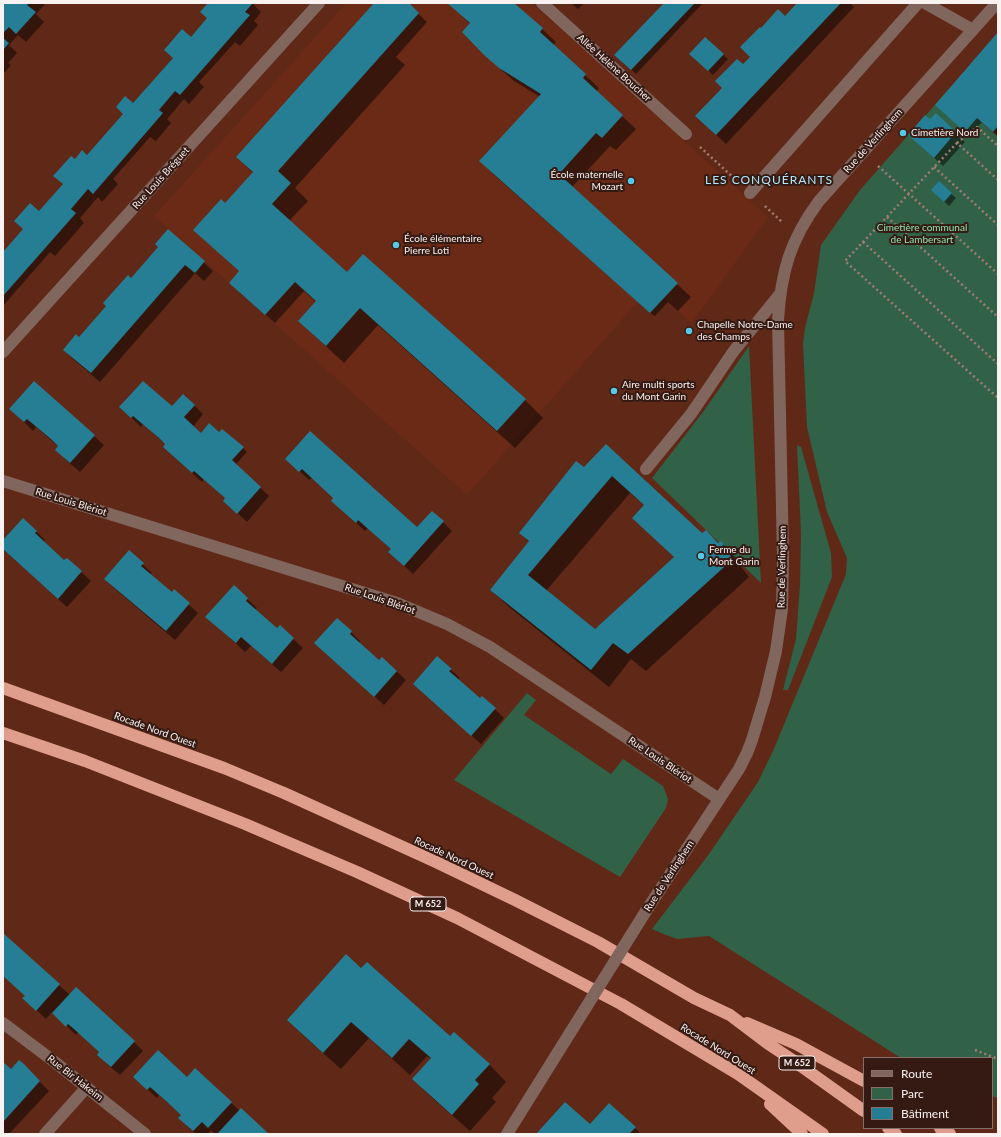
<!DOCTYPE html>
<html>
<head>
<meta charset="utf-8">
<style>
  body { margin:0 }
  #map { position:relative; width:1001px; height:1137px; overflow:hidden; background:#602817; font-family:Lato,sans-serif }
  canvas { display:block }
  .frame { position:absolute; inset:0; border:4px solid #faf2f0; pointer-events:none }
  .legend { position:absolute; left:863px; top:1057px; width:130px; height:72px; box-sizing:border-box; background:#341a13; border:1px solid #83706b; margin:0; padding:5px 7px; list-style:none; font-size:12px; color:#faf2f0 }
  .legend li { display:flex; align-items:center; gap:8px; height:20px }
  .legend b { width:20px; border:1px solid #83706b }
</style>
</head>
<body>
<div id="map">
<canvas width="1001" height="1137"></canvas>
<div class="frame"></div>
<ul class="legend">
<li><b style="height:5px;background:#81665e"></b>Route</li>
<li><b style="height:11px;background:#316146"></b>Parc</li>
<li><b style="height:11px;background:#257e93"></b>Bâtiment</li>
</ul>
</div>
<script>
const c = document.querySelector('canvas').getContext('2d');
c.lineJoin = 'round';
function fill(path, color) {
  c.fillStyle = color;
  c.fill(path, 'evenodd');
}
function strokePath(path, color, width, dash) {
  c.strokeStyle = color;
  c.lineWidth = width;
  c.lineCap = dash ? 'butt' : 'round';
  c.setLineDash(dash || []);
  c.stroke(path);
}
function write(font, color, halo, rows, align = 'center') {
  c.font = font + ' Lato,sans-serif';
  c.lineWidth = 4;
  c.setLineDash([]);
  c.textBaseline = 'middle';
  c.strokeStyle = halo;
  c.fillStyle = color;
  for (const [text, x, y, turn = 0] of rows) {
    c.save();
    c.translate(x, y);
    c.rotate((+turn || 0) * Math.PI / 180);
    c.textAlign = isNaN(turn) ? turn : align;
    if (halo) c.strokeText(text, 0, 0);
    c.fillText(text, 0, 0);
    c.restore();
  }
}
fill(new Path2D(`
  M346 3H532L768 217 704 306 691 323 653 288 639 303 634 306 467 495 154 216Z`), '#6a2a16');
fill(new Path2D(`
  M947 91 998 137V1098L992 1096V1058H901L709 936 677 939 661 933 652 929 709 854 758 782 773 751 846 574 847 558 827 512 807 427 803 344 805 328 814 293 821 245 860 190Z
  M749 346 761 583 652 478 703 412Z
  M797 445 801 447 831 553 832 577 788 690H783L796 639 800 585 801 534Z
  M527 693 536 700 524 715 611 774 623 759 663 786 668 799 666 808 620 877 454 780Z`), '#316146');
fill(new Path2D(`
  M3 3H46L36 14 44 22 26 42 18 35 9 45 17 53 8 63 11 65 3 74Z
  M209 3H252L261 12 254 21 258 25 240 46 235 42 199 82 204 87 189 104 184 99 167 119 171 123 156 141 150 137 113 179 118 184 102 202 98 197 80 218 84 223 55 256 50 252 3 306V254L64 185 55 176 75 160 87 156 208 18Z
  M376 3H407L427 22 396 57 405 65 295 188 308 201 289 221 347 274 363 256 525 400 543 418 515 448 378 325 344 363 317 338 299 321 316 302 304 291 275 323 239 292 240 272 194 230 225 205 253 173 237 157Z
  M448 3H512L542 29 556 42 553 45 599 88 596 92 636 129 616 150 610 146 572 187 691 297 678 311 668 302 655 316 653 315 494 175 481 161 540 97 514 81 499 68 485 54 470 24Z
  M571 3H584L578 9Z
  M665 3H703L636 74 620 59Z
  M798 3H850L854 7 726 144 706 125 743 66 752 57 764 32 785 17Z
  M998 33V136L982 122 970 135 940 109Z
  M705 38 728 59 713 75 691 54Z
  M936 115 965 142 943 166 909 135 930 121Z
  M939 183 956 198 949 206 937 195Z
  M168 230 213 271 204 281 195 273 100 382 73 359 64 350 79 338 159 247Z
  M34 383 104 445 80 472 65 459 59 447 36 427 33 431 11 409Z
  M194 405 203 414 193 427 201 434H219L243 448 247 452 235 465 269 496 247 522 233 509 226 499 204 479 202 482 173 456 166 445 143 424 141 427 130 416 172 408Z
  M606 445 702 535 706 531 719 544 721 542 740 562 739 564 749 577 646 671 631 659 609 687 509 607 491 590 529 542 520 533 585 468ZM630 493 645 506 651 535 675 558 595 630 546 591Z
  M286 459 417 529 443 522 452 531 413 574 399 561 392 550 368 528 365 531 341 509 334 498 312 478 309 480Z
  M36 531 45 540 43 542 64 562 67 559 91 581 67 607 3 549V541Z
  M129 552 152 573 150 575 172 593 174 591 198 613 175 640 114 588 105 579Z
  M234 587 257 608 255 610 278 630 280 627 303 648 281 672 251 646 245 652 216 625Z
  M351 632 360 641 359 643 379 661 382 658 406 680 384 705 325 652Z
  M437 657 460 678 458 680 480 700 482 697 504 718 481 744 423 693Z
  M3 934 70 995 134 1042 143 1051 120 1075 107 1064 100 1053 78 1032 76 1035 52 1012 46 1019 33 1007 26 996 3 976Z
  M361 969 450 1038 489 1064 506 1082 492 1098 496 1102 470 1131 431 1097 413 1079 431 1059 427 1056 410 1075 369 1038 341 1069 306 1038 288 1020Z
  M3 1063 11 1070 23 1065 49 1091 9 1134H3Z
  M195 1070 240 1111 267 1134H215L211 1130 208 1134H196L188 1127 182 1115 176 1110 159 1095 157 1098 144 1086 187 1078Z
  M590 1126 635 1128 641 1134H539Z`), '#0007');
fill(new Path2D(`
  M3 3H29L27 5 36 12 16 34 9 27 3 33Z
  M208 3H253L245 12 250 15 180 95 175 91 159 110 163 113 93 194 88 189 71 209 76 213 3 296V252L23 229 14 221 30 203 39 211 63 184 53 176 71 156 75 159 82 150 87 155 123 114 116 107 125 96 133 103 173 58 164 50 182 29 191 37 207 18 200 12Z
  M374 3H409L419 13 278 171 291 183 272 204 347 272 363 254 526 399 497 431 360 308 326 346 298 321 316 301 295 282 265 315 229 283 239 271 193 230 221 199 225 203 253 172 236 157Z
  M447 3H514L543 28 540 32 586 74 583 78 623 115 602 138 596 133 559 174 678 283 650 313 479 161 541 94 499 68 484 55 462 32 470 23Z
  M664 3H695L631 70 614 55Z
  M797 3H841L716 135 695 116 722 88 715 81 737 59 743 64 750 57 740 47 760 27 761 28 778 9 785 16Z
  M998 32V126L993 132 977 118 965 132 935 105Z
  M705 37 724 54 708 71 689 54Z
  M3 38 9 43 3 50Z
  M936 113 956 132 934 158 908 135 925 115 930 119Z
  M939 181 952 193 944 202 931 190Z
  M168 229 205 261 195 273 185 265 91 373 63 350 76 334 79 337 93 321 106 306 103 303 128 275 131 278 145 262 158 247 155 244Z
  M34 381 95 435 70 463 55 450 58 446 52 440 27 419 24 422 9 409Z
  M143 381 172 406 183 394 195 405 184 417 201 433 209 423 219 432 222 429 244 447 232 460 261 487 237 514 223 501 225 498 194 471 192 473 163 447 165 444 159 438 133 416 131 418 119 407Z
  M310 431 417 527 432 511 444 521 404 566 388 552 391 549 375 535 358 520 356 523 331 501 333 498 302 469 299 472 285 459Z
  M606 444 702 533 706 530 718 543 721 541 724 544 722 546 733 559 628 654 613 643 591 670 490 590 529 541 519 533 576 461 584 467ZM612 476 644 505 632 518 674 557 595 629 528 575Z
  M23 518 37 531 35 533 64 560 67 558 82 571 58 599 3 549V540Z
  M129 550 144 563 141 566 172 592 174 589 190 603 166 631 104 579Z
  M234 585 248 598 246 601 277 628 280 625 294 638 272 664 241 637 236 643 205 617Z
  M337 618 352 631 350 634 379 660 382 657 397 671 374 697 314 643Z
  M437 656 452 669 449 671 480 698 482 696 496 708 471 736 413 684Z
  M3 933 60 984 36 1011 22 998 25 996 3 976Z
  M346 954 361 968 367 962 450 1036 454 1032 490 1064 475 1080 479 1084 452 1115 412 1079 431 1058 409 1039 392 1058 351 1022 323 1053 287 1020Z
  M76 987 135 1041 111 1067 97 1055 99 1052 74 1029 68 1024 66 1027 52 1013Z
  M158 1050 187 1077 195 1068 232 1102 208 1128 202 1122 193 1131 178 1118 181 1115 166 1101 150 1087 147 1090 133 1077Z
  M19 1060 24 1064 40 1081 3 1122V1062L11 1069Z
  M565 1102 590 1124 609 1103 636 1127 629 1134H536Z
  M241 1108 269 1134H217Z`), '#257e93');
strokePath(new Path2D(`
  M957 143 977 127 998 146
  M700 147 736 180
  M878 166 998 274
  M934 167 998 225
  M998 180 957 143 845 261 998 398
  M765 206 782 222
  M887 217 998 317
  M863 242 998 364
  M975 1050 998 1059`), '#a17d72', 2.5, [2, 3]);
strokePath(new Path2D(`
  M750 193 918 3`), '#81665e', 12);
strokePath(new Path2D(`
  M542 3 686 134
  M925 3 973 30
  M3 352 319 3
  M646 469 691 414 733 352 780 294
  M3 481 397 603 447 624 490 647 719 799
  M646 911 739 769 747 753 752 740 765 697 776 651 782 609 783 556 778 320C781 272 790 240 819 201L997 3
  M3 1023 56 1063 145 1134
  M45 1134 87 1087
  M507 1134 570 1033`), '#81665e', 12);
strokePath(new Path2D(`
  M3 688 224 768 284 793 436 862 515 900 598 942 694 998 730 1015 767 1043 794 1061 864 1111
  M3 733 85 761 245 824 357 872 457 918 621 1004 738 1074 823 1134
  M747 1023 796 1044 864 1081
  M770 1104 802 1134
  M888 1128 896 1134
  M940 1128 950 1134`), '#df9e8b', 12);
strokePath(new Path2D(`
  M570 1033 646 911`), '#81665e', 12);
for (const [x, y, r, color] of [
  [903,133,4,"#59c8e5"],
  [631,181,4,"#59c8e5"],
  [396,245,4,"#59c8e5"],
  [689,331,4,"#59c8e5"],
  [614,391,4,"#59c8e5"],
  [701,556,4,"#59c8e5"]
]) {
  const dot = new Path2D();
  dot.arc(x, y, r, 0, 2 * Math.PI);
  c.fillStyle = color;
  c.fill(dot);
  strokePath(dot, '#341a13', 1.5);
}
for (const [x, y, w] of [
  [428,904,36],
  [797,1063,36]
]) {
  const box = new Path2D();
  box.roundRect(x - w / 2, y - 7, w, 14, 3);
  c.fillStyle = '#341a13';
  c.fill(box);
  strokePath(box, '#faf2f0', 1);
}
write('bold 9px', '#faf2f0', null, [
  ["M 652",428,904],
  ["M 652",797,1063]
]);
write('10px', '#faf2f0', '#341a13', [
  ["Allée Hélène Boucher",614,68,42],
  ["Rue de Verlinghem",873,141,-48],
  ["Rue Louis Bréguet",161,178,-48],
  ["Rue Louis Blériot",71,502,17],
  ["Rue de Verlinghem",782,567,-89],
  ["Rue Louis Blériot",380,599,19],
  ["Rocade Nord Ouest",155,730,20],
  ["Rue Louis Blériot",660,760,34],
  ["Rocade Nord Ouest",454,858,25],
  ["Rue de Verlinghem",669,876,-57],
  ["Rocade Nord Ouest",718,1049,32],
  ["Rue Bir Hakeim",75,1078,38]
]);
write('10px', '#faf2f0', '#341a13', [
  ["Cimetière Nord",911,133],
  ["École maternelle",623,175,"right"],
  ["Mozart",623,187,"right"],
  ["École élémentaire",404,239],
  ["Pierre Loti",404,251],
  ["Chapelle Notre-Dame",697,325],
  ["des Champs",697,337],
  ["Aire multi sports",622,385],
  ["du Mont Garin",622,397],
  ["Ferme du",709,550],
  ["Mont Garin",709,562]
], 'left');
write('10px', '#8ee6b3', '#341a13', [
  ["Cimetière communal",922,228],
  ["de Lambersart",922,240]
]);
c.letterSpacing = '1px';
write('12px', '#b1e7f7', '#341a13', [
  ["LES CONQUÉRANTS",769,180]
]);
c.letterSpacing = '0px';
</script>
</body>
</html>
